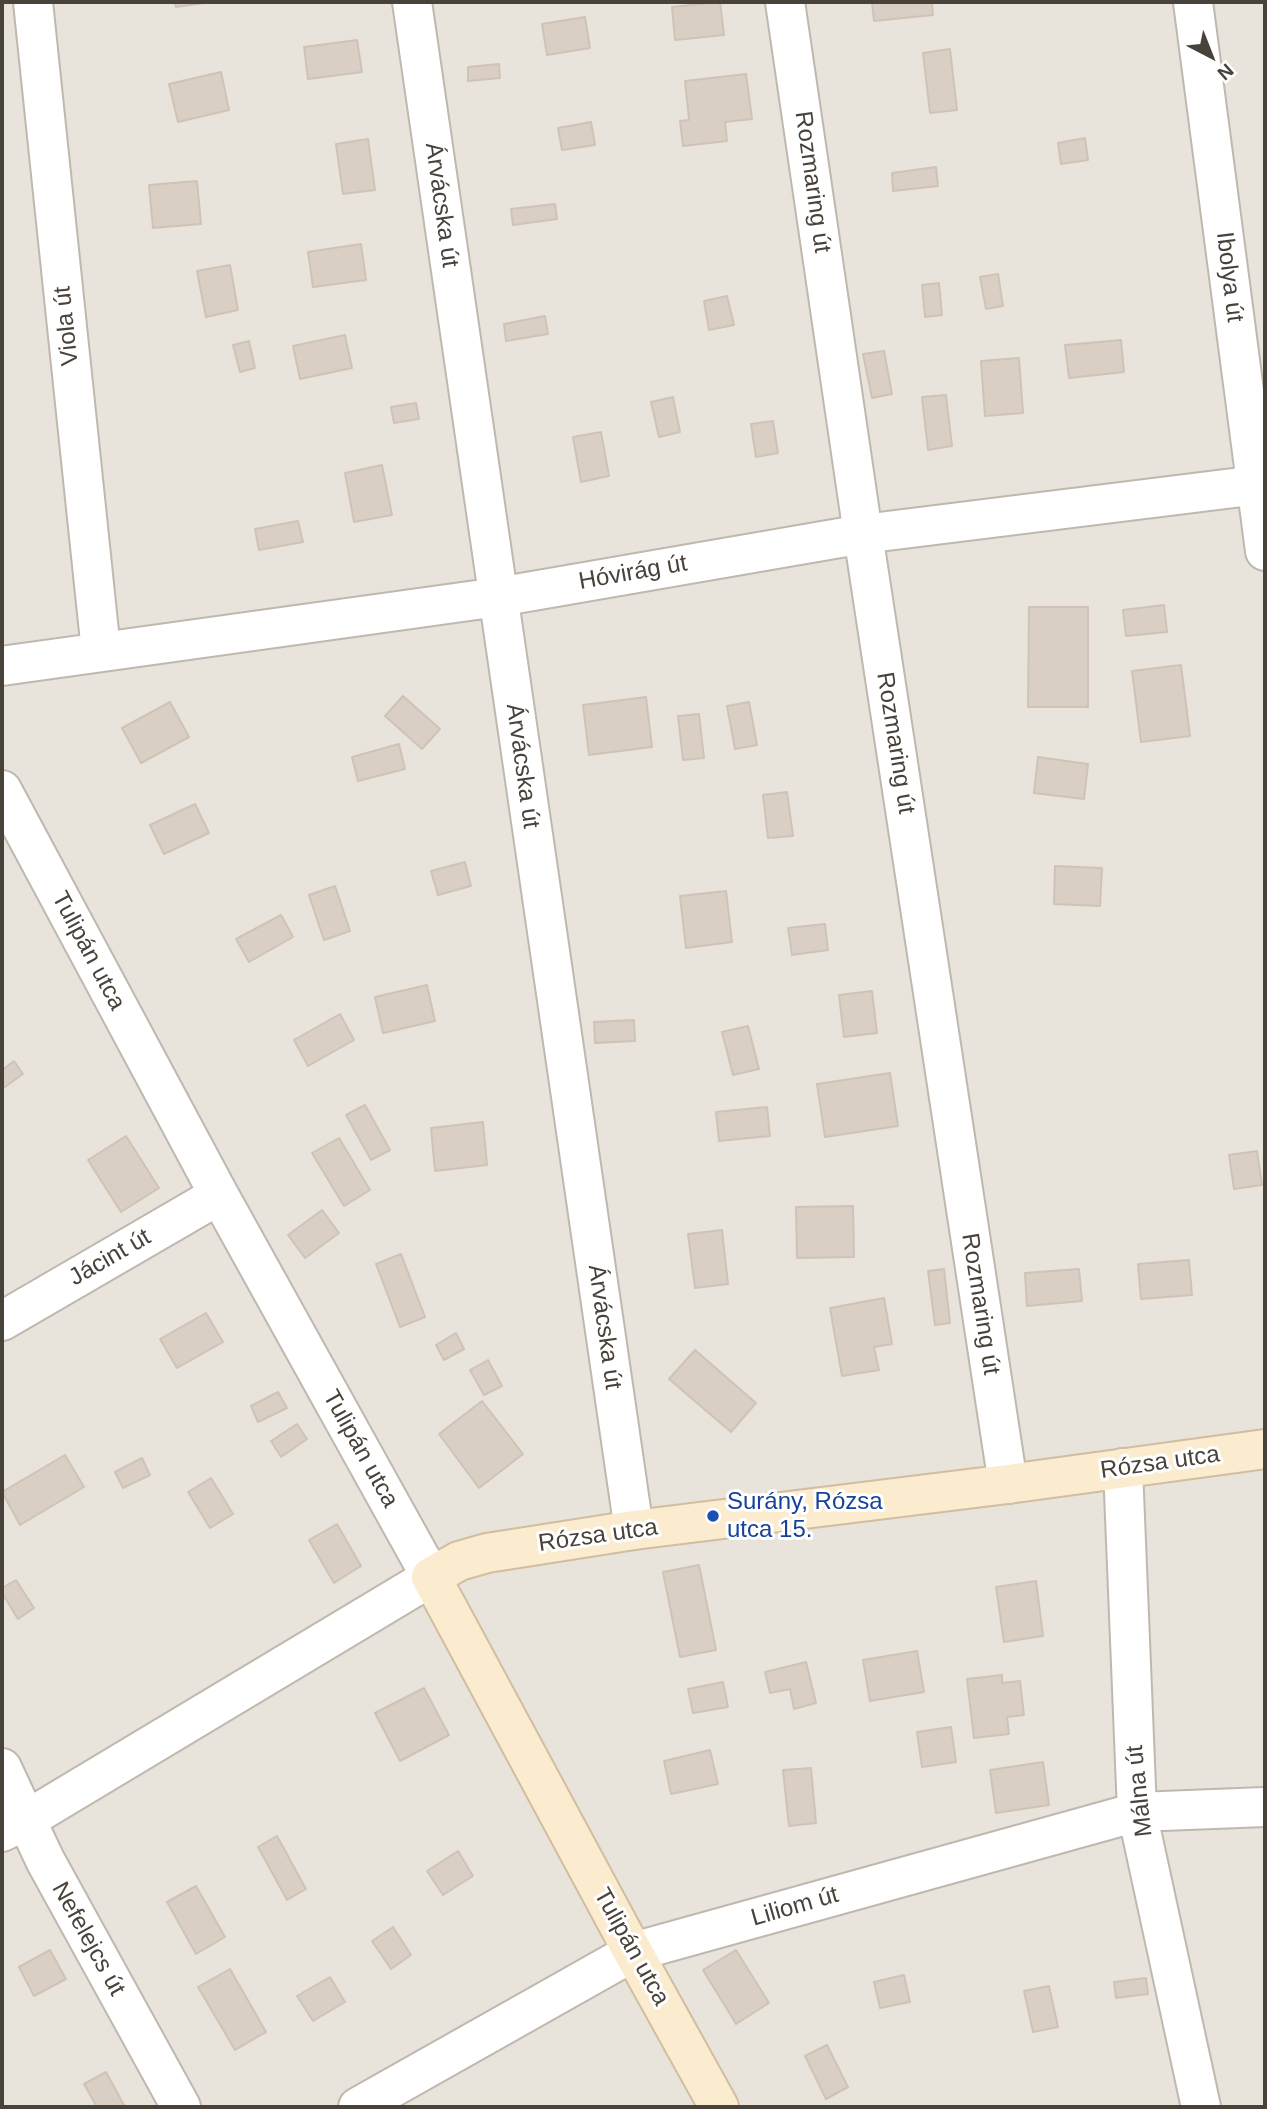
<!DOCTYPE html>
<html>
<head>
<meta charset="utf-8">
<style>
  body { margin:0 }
  #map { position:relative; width:1267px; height:2109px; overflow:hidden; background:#f5f1ec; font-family:Arial,sans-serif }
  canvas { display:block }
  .frame { position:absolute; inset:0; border:4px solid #49423a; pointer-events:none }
  .north { position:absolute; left:1176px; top:21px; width:70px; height:70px; -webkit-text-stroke:5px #fff; paint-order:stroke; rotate:138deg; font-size:19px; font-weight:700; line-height:28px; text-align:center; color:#49423a }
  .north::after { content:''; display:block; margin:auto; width:24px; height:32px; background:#49423a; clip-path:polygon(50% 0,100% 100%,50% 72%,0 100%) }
</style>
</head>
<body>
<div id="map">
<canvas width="1267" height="2109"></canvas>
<div class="frame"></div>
<div class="north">N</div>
</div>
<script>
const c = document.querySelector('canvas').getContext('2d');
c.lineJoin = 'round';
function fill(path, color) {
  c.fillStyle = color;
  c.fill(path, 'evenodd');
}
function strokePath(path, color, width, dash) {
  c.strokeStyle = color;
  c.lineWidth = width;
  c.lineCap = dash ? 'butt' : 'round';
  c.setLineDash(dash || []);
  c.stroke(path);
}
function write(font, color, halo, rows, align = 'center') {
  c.font = font + ' Arial,sans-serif';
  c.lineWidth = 6;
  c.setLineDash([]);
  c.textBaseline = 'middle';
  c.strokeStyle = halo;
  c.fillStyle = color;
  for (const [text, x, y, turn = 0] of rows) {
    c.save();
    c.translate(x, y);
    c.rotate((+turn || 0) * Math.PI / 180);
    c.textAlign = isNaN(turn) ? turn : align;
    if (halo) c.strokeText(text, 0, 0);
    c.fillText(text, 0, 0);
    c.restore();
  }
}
fill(new Path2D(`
  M2 2H1265V2107H2Z`), '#e8e3db');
const building = new Path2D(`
  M175 2H211L176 7Z
  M720 2 724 35 675 40 672 7Z
  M872 2H932L933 15 874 21Z
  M585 17 590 48 547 55 542 24Z
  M357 40 362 72 308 79 304 47Z
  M950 49 957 110 930 113 923 53Z
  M499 64 500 78 468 81V67Z
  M221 72 229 110 178 122 169 84Z
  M746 74 752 119 725 122 727 141 683 146 680 121 689 120 685 81Z
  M591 122 595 145 562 150 558 128Z
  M1085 138 1088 160 1061 164 1058 143Z
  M368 139 375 190 343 194 336 144Z
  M936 167 938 186 893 191 892 173Z
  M197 181 201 224 153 228 149 185Z
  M555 204 557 219 513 225 511 209Z
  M361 244 366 280 313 287 308 252Z
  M230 265 238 310 206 317 197 271Z
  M998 274 1003 306 986 309 980 277Z
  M939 283 942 315 925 317 922 285Z
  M727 296 734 325 709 330 704 301Z
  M545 316 548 334 506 341 504 324Z
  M345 335 352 368 300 379 293 346Z
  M1121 340 1124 372 1069 378 1065 345Z
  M249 341 255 368 240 372 233 345Z
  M884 351 892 394 872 398 863 354Z
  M1019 358 1023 413 985 416 981 361Z
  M946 395 952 446 928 450 922 397Z
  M673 397 680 432 659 437 651 402Z
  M416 403 419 419 394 423 391 407Z
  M773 421 778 453 756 457 751 424Z
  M601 432 609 476 581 482 573 437Z
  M382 465 392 515 354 522 345 473Z
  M298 521 303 542 259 550 255 529Z
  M1164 605 1167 632 1126 636 1123 610Z
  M1029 607H1088V707H1028Z
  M1181 665 1190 736 1141 742 1132 671Z
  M403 696 440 729 422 749 385 716Z
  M646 697 652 747 589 755 583 705Z
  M170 702 189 737 141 763 122 728Z
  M749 702 757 745 735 749 727 706Z
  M699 714 704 758 683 760 678 716Z
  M399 744 405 769 358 781 352 757Z
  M1038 757 1088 764 1084 799 1034 793Z
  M787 792 793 836 768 838 763 795Z
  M195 804 209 833 164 854 150 825Z
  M465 862 471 886 438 895 431 871Z
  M1055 866 1102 868 1100 906 1054 904Z
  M335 886 350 931 324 940 309 895Z
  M726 891 732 942 686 948 680 896Z
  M281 915 293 937 249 962 236 939Z
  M825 924 828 950 792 955 788 928Z
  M427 985 435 1021 383 1033 375 997Z
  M872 991 877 1033 844 1037 839 995Z
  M340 1014 354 1040 308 1066 294 1040Z
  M634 1020 635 1041 595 1043 594 1022Z
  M748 1026 759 1069 733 1075 722 1032Z
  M14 1061 23 1074 2 1089V1070Z
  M890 1073 898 1126 825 1137 817 1084Z
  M365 1105 390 1150 371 1160 346 1115Z
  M767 1107 770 1136 719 1141 716 1112Z
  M483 1122 487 1165 435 1171 431 1128Z
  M126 1136 159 1188 121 1212 88 1160Z
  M339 1138 370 1190 344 1206 312 1153Z
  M1257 1151 1262 1185 1234 1189 1229 1155Z
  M853 1206 854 1257 797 1258 796 1207Z
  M322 1210 339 1233 305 1258 288 1235Z
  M722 1230 728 1284 695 1288 688 1234Z
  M401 1254 425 1317 400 1327 376 1264Z
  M1189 1260 1192 1295 1141 1299 1138 1264Z
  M944 1269 950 1323 935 1325 928 1271Z
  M1079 1269 1082 1301 1027 1306 1025 1273Z
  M884 1298 892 1344 874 1347 879 1370 842 1376 830 1308Z
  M206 1313 223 1342 177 1368 160 1339Z
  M456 1333 464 1349 444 1360 436 1345Z
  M695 1350 756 1403 731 1432 669 1379Z
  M488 1360 502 1386 484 1395 470 1370Z
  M278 1392 287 1408 258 1422 251 1406Z
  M482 1401 523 1454 479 1488 439 1434Z
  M297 1424 307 1439 281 1457 271 1441Z
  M65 1455 84 1487 20 1525 2 1492Z
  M142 1458 150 1475 123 1488 115 1472Z
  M211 1478 233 1514 210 1528 188 1492Z
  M337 1524 361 1566 334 1583 309 1540Z
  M699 1565 716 1650 680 1657 663 1572Z
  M16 1580 34 1608 18 1619 2 1593V1588Z
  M1036 1581 1043 1636 1004 1642 996 1587Z
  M917 1651 924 1692 870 1701 863 1660Z
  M806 1662 816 1703 794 1709 790 1689 770 1693 765 1672Z
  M1002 1675V1683L1020 1681 1024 1715 1007 1717 1009 1734 974 1738 967 1679Z
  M723 1682 728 1707 693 1713 688 1689Z
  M424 1688 449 1735 400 1761 375 1713Z
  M951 1727 956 1762 922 1767 917 1732Z
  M710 1750 718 1784 671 1794 664 1761Z
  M1043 1762 1049 1805 996 1813 990 1770Z
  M811 1768 816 1823 789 1826 783 1770Z
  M277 1836 306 1889 287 1900 258 1847Z
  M458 1851 473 1876 443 1895 427 1871Z
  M196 1886 225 1937 196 1954 167 1902Z
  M393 1927 411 1955 391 1969 372 1941Z
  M50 1950 66 1979 34 1996 19 1967Z
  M736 1950 769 2003 736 2024 703 1970Z
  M230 1969 266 2032 235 2050 198 1987Z
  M904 1975 910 2002 880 2008 874 1982Z
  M330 1977 345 2002 313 2021 297 1996Z
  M1146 1978 1148 1994 1116 1998 1114 1982Z
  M1049 1986 1058 2027 1033 2032 1024 1991Z
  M827 2045 848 2087 826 2099 805 2056Z
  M106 2072 125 2107H97L84 2084Z`);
fill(building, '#d9cfc5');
strokePath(building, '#d0c3b6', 2);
const street = new Path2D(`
  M33 2 101 651
  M412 2 634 1530
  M785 2 863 534 1008 1484
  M1193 2 1265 551
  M2 666 498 597 863 534 1265 484
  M2 790 219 1195 431 1577 26 1820 2 1832
  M2 1321 219 1195
  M1123 1468 1137 1812 1201 2107
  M2 1768 45 1860 181 2107
  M358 2107 633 1952 1137 1812 1265 1807`);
const secondary = new Path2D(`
  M719 2107 633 1952 431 1577 459 1561 487 1553 634 1530 1008 1484 1265 1449`);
strokePath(street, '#c0b8af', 42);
strokePath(secondary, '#d1be9f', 42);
strokePath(street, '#fff', 38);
strokePath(secondary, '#fbecd0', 38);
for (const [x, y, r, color] of [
  [713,1516,7,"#1a4fb4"]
]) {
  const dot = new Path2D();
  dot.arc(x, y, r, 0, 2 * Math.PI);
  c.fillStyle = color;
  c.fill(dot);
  strokePath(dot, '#fff', 2.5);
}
write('24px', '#49423a', '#fff', [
  ["Rozmaring út",812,182,82],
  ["Árvácska út",441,205,82],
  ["Ibolya út",1229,277,83],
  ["Viola út",67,326,-96],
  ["Hóvirág út",633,573,-10],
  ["Rozmaring út",895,743,81],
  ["Árvácska út",522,766,82],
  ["Tulipán utca",88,951,62],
  ["Jácint út",110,1258,-30],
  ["Rozmaring út",980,1304,81],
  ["Árvácska út",604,1327,82],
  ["Tulipán utca",360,1449,61],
  ["Rózsa utca",1160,1463,-8],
  ["Rózsa utca",598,1536,-8],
  ["Málna út",1140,1791,-96],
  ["Liliom út",795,1907,-16],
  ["Nefelejcs út",88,1939,61],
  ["Tulipán utca",631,1947,61]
]);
write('24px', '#164399', '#fff', [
  ["Surány, Rózsa",727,1502],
  ["utca 15.",727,1530]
], 'left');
</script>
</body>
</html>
